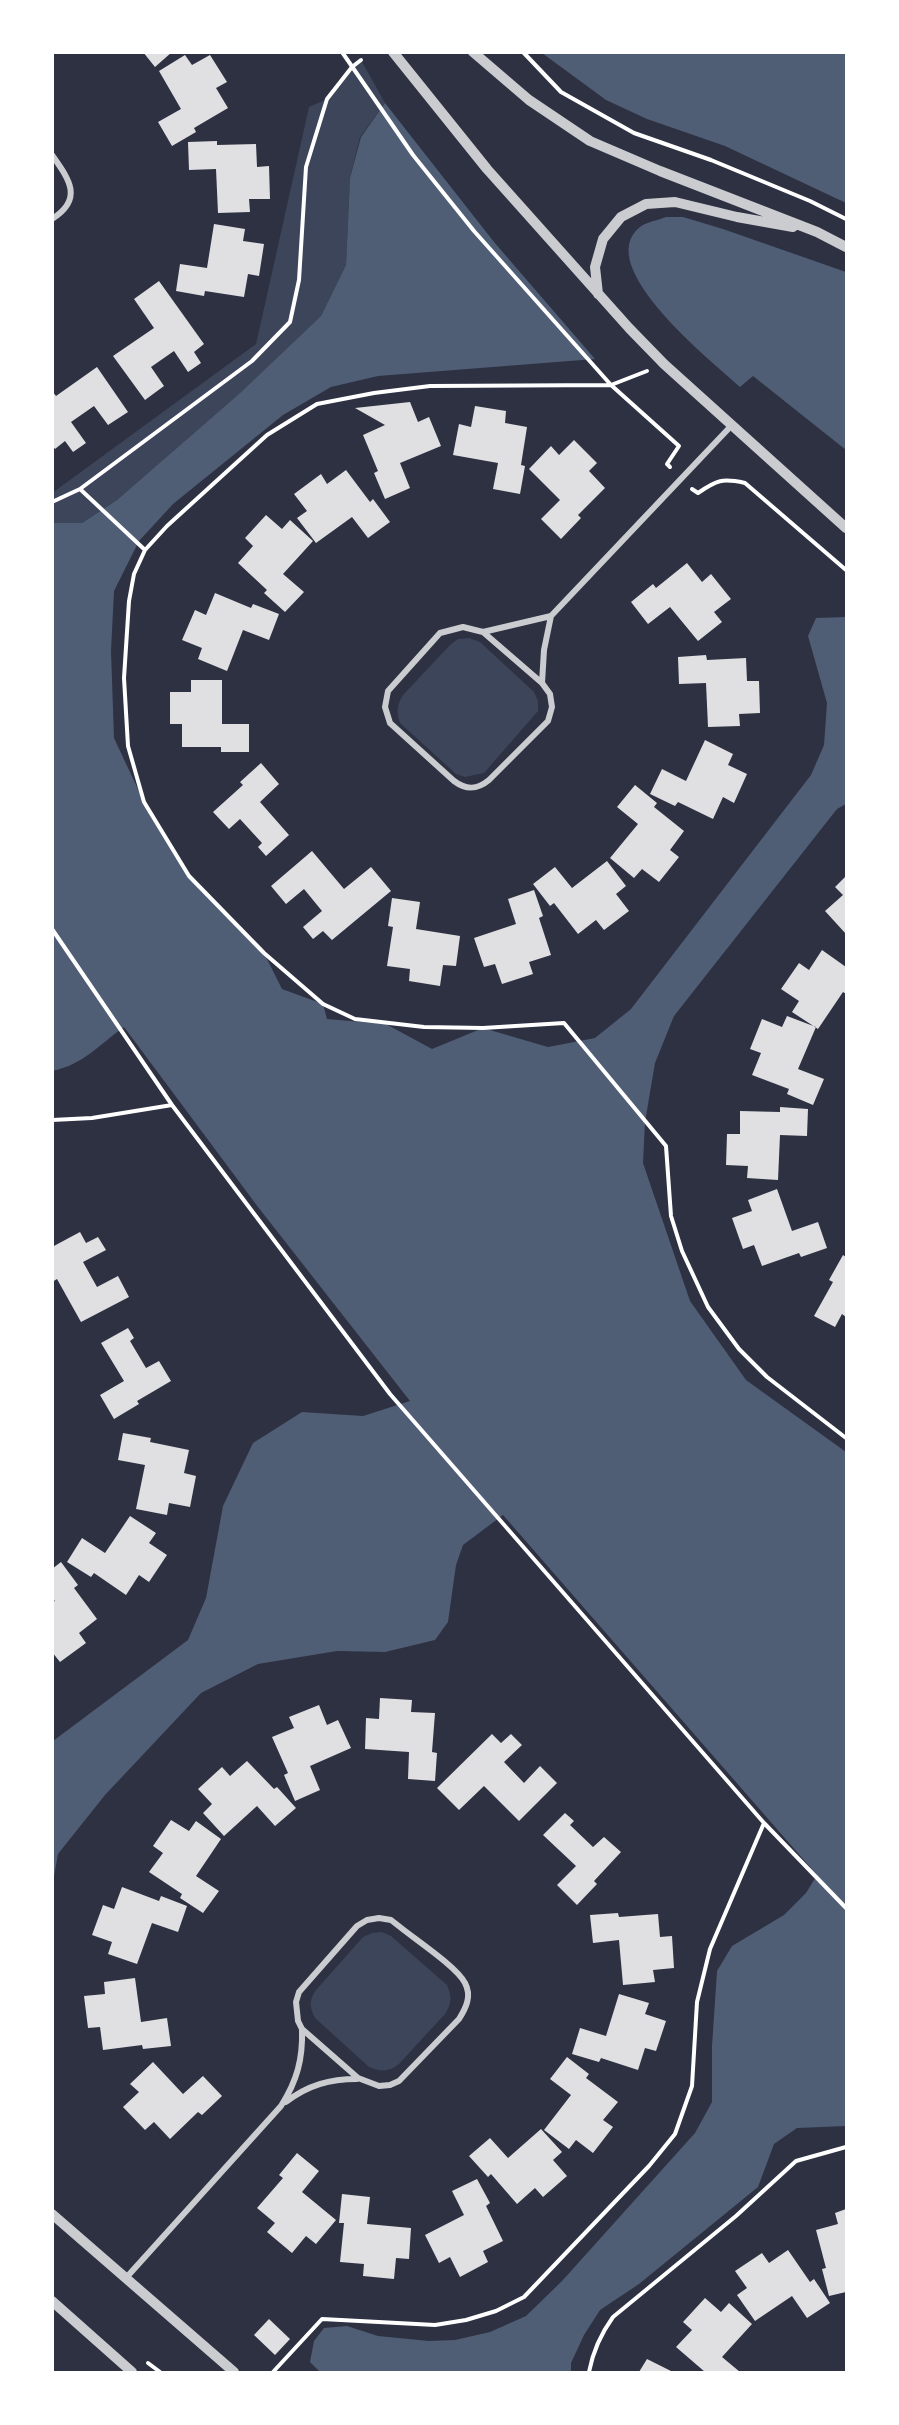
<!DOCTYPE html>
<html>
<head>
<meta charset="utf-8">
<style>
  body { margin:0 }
  #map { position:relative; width:899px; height:2425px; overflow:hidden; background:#2d3142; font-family:"Open Sans",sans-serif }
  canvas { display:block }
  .frame { position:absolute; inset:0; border:54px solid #fff; pointer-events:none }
</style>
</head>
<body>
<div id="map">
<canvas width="899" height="2425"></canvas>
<div class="frame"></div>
</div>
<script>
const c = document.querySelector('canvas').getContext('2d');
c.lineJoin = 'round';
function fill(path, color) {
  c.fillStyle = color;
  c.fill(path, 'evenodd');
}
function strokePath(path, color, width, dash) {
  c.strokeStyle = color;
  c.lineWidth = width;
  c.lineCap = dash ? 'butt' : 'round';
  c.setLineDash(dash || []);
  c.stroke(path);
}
fill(new Path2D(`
  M361 60 385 103 360 137 350 178 346 265 321 316 240 393 117 500 82 523H53L52 493 256 344 309 107 327 99Z
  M469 638 480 642 534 692 538 701V711L484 773 465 777 456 774 400 723C396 712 397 705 403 695L450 645 458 639Z
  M382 1932 391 1936 447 1985C452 1997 452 2003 445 2014L399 2064C389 2072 381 2072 369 2067L315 2018C309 2006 309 2001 316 1990L363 1937 372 1933Z`), '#3c4559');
fill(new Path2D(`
  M542 53H846V203L725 146 647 119 606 100Z
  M385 103 494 242 595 359 378 376 331 387 283 415 173 504 139 541 114 591 111 651 114 738 144 802 189 876 264 953 282 989 323 1004 327 1019 386 1024 432 1049 483 1028 548 1047 595 1038 631 1009 811 775 824 745 827 703 808 636 816 618 846 617V804L837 809 674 1016 655 1063 645 1122 643 1163 690 1301 746 1380 846 1452V2126L797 2128 774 2144 758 2187 639 2284 600 2310 584 2335 571 2363V2372H320L310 2362 314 2341 324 2328 347 2326 378 2336 429 2341 455 2340 490 2332 526 2316 562 2281 695 2133 712 2102V2046L717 1971 732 1946 784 1915 806 1893 817 1875 503 1515 463 1545 456 1565 448 1622 435 1640 385 1652 337 1651 258 1664 201 1693 105 1795 58 1854 53 1882V1741L188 1640 206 1598 223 1506 253 1443 302 1412 363 1416 410 1401 258 1207 124 1027C100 1044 83 1065 52 1071L53 523H82L117 500 240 393 321 316 346 265 350 178 361 137Z
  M666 217H683L723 229 846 272V450L753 376 740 387C713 362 591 266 640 227 646 222 659 220 666 217Z`), '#4f5d75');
fill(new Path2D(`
  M143 52H172L155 67Z
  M185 55 192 65 210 55 227 82 216 88 228 108 194 128 196 132 172 146 158 122 181 109 159 71Z
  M217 141V145L256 144 257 167 269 166 270 199H249L250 212 218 213 216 169 189 170 188 142Z
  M214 224 245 229 243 241 264 244 259 276 248 274 244 297 205 291 204 296 176 291 180 264 207 268Z
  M159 281 204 344 194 352 201 363 188 372 174 351 151 367 164 386 145 400 113 356 154 328 134 299Z
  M97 367 128 412 108 425 94 406 71 422 86 443 73 452 65 441 55 449 52 445V391L56 396Z
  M410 402 418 422 429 417 441 446 400 463 410 488 385 499 374 473 378 471 363 435 385 425 355 408Z
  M475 406 506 411 505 423 527 427 521 465 525 466 520 494 493 489 498 463 453 455 459 424 471 427Z
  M574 440 597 463 589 471 605 488 578 515 581 518 561 539 541 519 560 500 529 469 551 446 559 455Z
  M346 470 370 502 373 499 390 522 368 538 352 517 316 543 297 518 307 511 294 494 321 474 327 484Z
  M266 515 282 529 290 520 313 541 283 574 304 592 285 612 264 593 267 590 238 563 253 546 245 538Z
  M687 563 702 582 711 574 731 599 714 612 722 622 698 641 670 607 648 624 631 602 653 584 656 588Z
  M215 593 251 608 253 604 279 614 269 640 243 630 227 671 198 659 202 648 182 640 195 610 206 615Z
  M706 655 707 660 746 658 747 681H759L760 713 739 714 740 726 708 727 706 683 679 684 678 657Z
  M191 680H222V724H249V752H221V747H182V724H170V692H191Z
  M705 740 733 754 728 765 747 774 734 803 723 797 713 819 678 802 675 806 650 794 662 769 686 781Z
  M261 763 279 784 260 802 289 835 266 856 258 847 262 843 240 819 229 829 213 812 243 785 240 782Z
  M635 785 657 803 654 807 684 831 670 850 679 857 659 882 642 869 634 878 610 858 638 824 617 807Z
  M312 851 344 889 371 867 391 891 332 940 323 931 313 939 303 927 322 911 304 889 286 904 271 886Z
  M607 861 626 886 616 894 629 911 604 930 596 920 578 934 554 903 550 906 533 884 555 867 572 888Z
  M846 876V934L825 911 843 895 835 887Z
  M534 890 543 916 539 918 551 955 529 962 533 974 502 984 495 964 484 967 474 938 516 924 508 899Z
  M392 898 420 902 416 929 460 936 456 966 443 965 440 986 409 981 410 969 387 966 393 927 388 926Z
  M822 950 846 967V994L843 992 818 1029 792 1012 799 1001 781 989 799 963 809 970Z
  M787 1016 816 1027 798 1069 824 1079 813 1105 787 1094 789 1089 752 1075 761 1053 750 1049 762 1019 782 1027Z
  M780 1107 808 1109 807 1136 780 1135 778 1180 747 1178 748 1166 726 1165 727 1134H740V1111L780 1112Z
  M777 1189 792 1231 818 1222 827 1248 801 1257 799 1253 762 1266 754 1245 743 1249 732 1218 752 1211 748 1200Z
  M80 1232 86 1243 98 1237 106 1250 83 1262 97 1287 118 1276 129 1297 81 1322 57 1279 52 1282V1247Z
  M843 1255 846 1257V1317L842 1314 835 1327 814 1316 833 1282 829 1280Z
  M128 1328 134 1338 130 1341 146 1368 159 1361 171 1381 137 1401 139 1404 114 1419 100 1395 124 1381 101 1343Z
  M123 1433 151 1438 150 1442 189 1450 184 1473 196 1476 190 1507 169 1503 167 1515 136 1509 145 1465 118 1460Z
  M130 1516 156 1533 149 1543 167 1555 149 1582 139 1575 126 1595 94 1573 91 1577 67 1562 82 1538 105 1553Z
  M61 1562 78 1585 74 1588 97 1619 79 1633 86 1643 60 1662 52 1652V1602L55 1601 52 1598V1569Z
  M380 1698 412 1700 411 1712 435 1713 432 1752 437 1753 435 1781 408 1779 409 1752 365 1749 366 1718 379 1719Z
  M319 1705 327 1725 338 1720 351 1748 310 1766 320 1790 295 1801 284 1775 288 1773 272 1737 294 1728 289 1717Z
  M492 1734 501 1743 511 1734 522 1745 504 1762 524 1783 540 1766 557 1783 519 1821 484 1786 459 1810 437 1788Z
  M247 1761 274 1789 277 1787 296 1808 275 1826 257 1806 224 1836 203 1813 212 1804 198 1789 222 1767 230 1776Z
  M565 1813 574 1821 570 1825 593 1847 604 1837 621 1852 594 1881 597 1884 577 1905 557 1885 576 1866 543 1835Z
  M171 1820 189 1831 196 1821 221 1839 196 1876 219 1891 203 1913 180 1898 182 1894 149 1872 163 1853 153 1846Z
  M122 1887 159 1901 161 1896 187 1906 178 1932 152 1923 137 1964 108 1954 112 1942 92 1935 103 1905 114 1909Z
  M618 1913 619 1917 658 1914 660 1937 672 1936 674 1968 653 1970 655 1982 623 1985 619 1940 593 1943 590 1915Z
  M135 1978 141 2022 167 2018 171 2046 143 2049 142 2045 103 2050 100 2027 88 2028 84 1996 105 1994 104 1982Z
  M619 1994 649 2003 645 2014 666 2021 656 2051 645 2048 638 2070 601 2058 599 2062 572 2054 580 2028 606 2036Z
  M567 2057 589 2074 586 2078 618 2102 603 2120 613 2127 593 2153 576 2140 569 2149 544 2130 571 2095 550 2079Z
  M153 2062 183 2094 203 2076 222 2096 202 2115 198 2112 170 2139 154 2122 145 2130 123 2107 139 2092 130 2084Z
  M541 2129 562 2152 553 2160 567 2176 543 2197 535 2188 517 2204 491 2174 488 2177 469 2156 490 2138 508 2158Z
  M297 2153 319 2171 302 2192 336 2220 316 2244 306 2236 292 2253 267 2232 275 2223 257 2208 283 2178 279 2175Z
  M477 2179 490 2203 486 2206 503 2241 483 2251 488 2262 460 2277 450 2257 439 2263 425 2235 464 2215 452 2191Z
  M342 2194 370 2197 367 2224 411 2228 409 2259 396 2258 394 2279 363 2276 364 2264 340 2262 344 2223H339Z
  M846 2209V2292L829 2296 822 2269 826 2268 816 2230 838 2224 835 2213Z
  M788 2250 810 2282 814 2279 830 2303 807 2318 792 2296 755 2321 737 2295 747 2288 735 2271 762 2253 769 2263Z
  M705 2298 721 2312 729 2303 752 2324 722 2357 740 2372H705L676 2347 692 2330 683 2322Z
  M269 2319 290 2339 275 2355 254 2335Z
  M647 2359 673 2372H639Z`), '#e0e0e3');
strokePath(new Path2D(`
  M342 52 413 155 474 231 611 385 679 446 667 464 670 467
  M523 52 561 92 634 133 711 160 810 201 846 219
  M647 371 611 385 430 386 374 393 317 404 267 435 167 526 145 550 134 574 129 601 124 678 128 746 144 802 189 876 264 953 323 1004 355 1019 424 1027 483 1028 564 1023 666 1146 671 1216 682 1251 708 1307 739 1349 767 1377 846 1438
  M80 489 145 550
  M692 489 698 493C717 480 722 478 745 483L846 570
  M52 502 80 489 252 361 290 322 299 280 306 167 327 99 352 67 361 60
  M52 929 172 1105 390 1394 764 1823 846 1908
  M52 1120 92 1118 172 1105
  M148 2363 160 2372
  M273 2372 322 2319 435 2325 466 2320 496 2311 524 2297 649 2166 675 2134 692 2086 697 2002 710 1949 764 1823
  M589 2372C593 2351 600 2335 613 2317L736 2216 796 2161 846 2147`), '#fff', 4);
strokePath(new Path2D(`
  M52 155C69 179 84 199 52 219
  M463 627 483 632 542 683 550 694 552 707 548 721 489 780C477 790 466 790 454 781L390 723 385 707 388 691 440 633Z
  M483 632 551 616
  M542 683 544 650 551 616 732 425
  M379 1918 391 1920 400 1927C416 1940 457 1967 465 1983 472 1996 466 2008 459 2019L399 2081 390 2085 379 2086 358 2078 302 2029 298 2021 296 2002 299 1992 357 1926 367 1920Z
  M286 2102C308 2085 330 2079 357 2079
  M125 2279 281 2106C297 2081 303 2059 302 2029`), '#caccd0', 6);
strokePath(new Path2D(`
  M393 52 487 169 629 328 664 364 846 528
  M473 52 529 100 590 141 660 171 817 232 846 247
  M598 294 595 267 603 239 621 217 646 204 675 202 737 217 793 227
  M52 2214 234 2372
  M52 2301 132 2372`), '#caccd0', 10);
</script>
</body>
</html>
